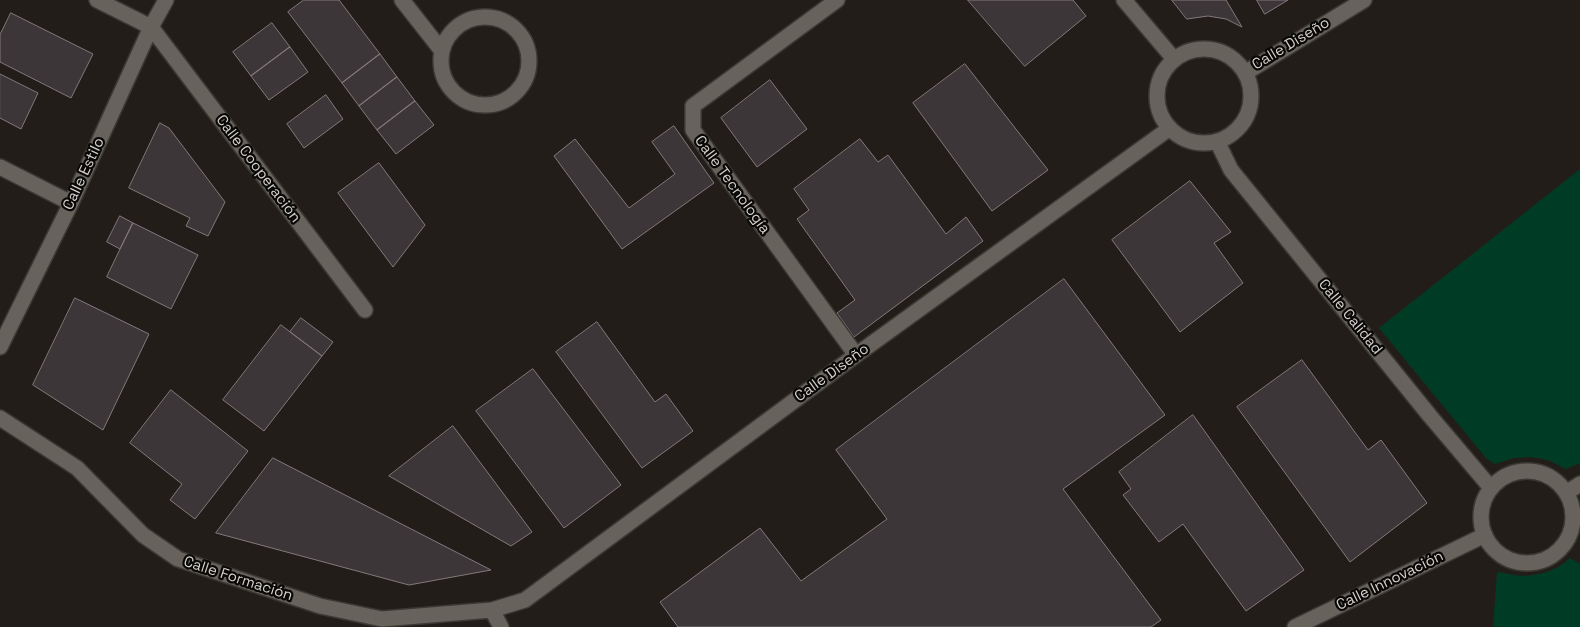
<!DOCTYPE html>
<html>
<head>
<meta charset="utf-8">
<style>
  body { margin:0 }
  canvas { display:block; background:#221d19 }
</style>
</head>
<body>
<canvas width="1580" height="627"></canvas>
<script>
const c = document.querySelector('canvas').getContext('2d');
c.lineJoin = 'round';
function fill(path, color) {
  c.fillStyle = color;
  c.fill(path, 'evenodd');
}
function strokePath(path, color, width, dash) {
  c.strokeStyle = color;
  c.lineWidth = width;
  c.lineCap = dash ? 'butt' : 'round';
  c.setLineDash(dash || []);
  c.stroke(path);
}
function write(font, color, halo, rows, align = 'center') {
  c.font = font + ' "Space Grotesk",sans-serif';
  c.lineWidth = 4.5;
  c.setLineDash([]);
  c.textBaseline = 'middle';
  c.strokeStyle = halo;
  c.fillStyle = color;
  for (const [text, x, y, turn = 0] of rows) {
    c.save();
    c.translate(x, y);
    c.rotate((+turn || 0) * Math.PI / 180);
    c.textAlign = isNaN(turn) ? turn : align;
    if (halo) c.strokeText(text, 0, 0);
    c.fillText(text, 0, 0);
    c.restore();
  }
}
fill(new Path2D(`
  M1580 169V463L1566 469 1548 460 1531 457 1514 458 1495 464 1486 458 1379 328Z
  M1570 558 1580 564V627H1493L1497 572C1503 572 1508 574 1513 575 1532 578 1556 572 1570 558Z`), '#003c25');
const building = new Path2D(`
  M304 0H339L380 54 342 83 288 12Z
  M968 0H1073L1086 16 1025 66Z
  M1172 0H1226L1242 27 1226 19 1208 16 1187 19Z
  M1257 0H1288L1265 14Z
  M11 13 93 54 71 98 0 62V35Z
  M272 23 290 47 251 76 233 52Z
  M290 47 308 72 269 100 251 76Z
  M380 54 397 77 359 106 342 83Z
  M965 64 1048 170 992 211 913 103Z
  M0 74 38 93 21 129 0 118Z
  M397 77 415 101 377 130 359 106Z
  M770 80 807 129 757 167 721 118Z
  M326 95 343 119 304 148 287 124Z
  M415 101 434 125 396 154 377 130Z
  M160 123 169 128 225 202 208 236 186 226 190 218 129 188Z
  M674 126 714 183 622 249 554 156 575 139 629 208 675 174 652 142Z
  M860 139 878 162 888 155 946 234 966 217 983 241 854 337 837 313 855 300 797 219 809 210 794 189Z
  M379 163 425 225 393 267 338 193Z
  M1190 181 1231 232 1214 243 1243 283 1180 332 1112 240Z
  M120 216 133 223 120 249 107 242Z
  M133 223 198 255 171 309 107 277Z
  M1064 279 1165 415 1063 489 1161 620 1151 627H678L660 602 760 528 801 581 887 519 836 450Z
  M75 298 149 334 103 430 33 385Z
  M301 318 333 342 322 356 290 332Z
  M597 322 655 402 666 394 693 431 642 468 556 352Z
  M281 325 322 356 264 431 223 400Z
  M1302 360 1368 450 1381 440 1427 503 1350 562 1237 407Z
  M533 369 621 485 564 528 476 411Z
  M171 390 248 451 195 519 170 500 182 484 130 443Z
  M1193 415 1304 570 1246 611 1183 524 1159 542 1123 495 1131 489 1119 472Z
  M453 426 532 532 511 546 389 476Z
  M273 458 491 570 409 585 216 533Z`);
fill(building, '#3d3639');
strokePath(building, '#81797c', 1);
const minor = new Path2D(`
  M97 0 151 27 365 310
  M402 0 442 51
  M837 0 693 106V130L856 355
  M1124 0 1174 59
  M441 61a44 44 0 1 1 88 0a44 44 0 1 1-88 0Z
  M1157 96a47 47 0 1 1 94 0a47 47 0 1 1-94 0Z
  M1245 73 1364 0
  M1217 141 1231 170 1430 416 1491 488
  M0 167 71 203
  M0 347 71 203 151 27 166 0
  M0 418 77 468 143 535 178 559 320 606 382 619 492 610 525 600 856 355 1170 128
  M1481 517a46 46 0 1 1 92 0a46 46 0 1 1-92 0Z
  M1566 493 1580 484
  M492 610 501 627
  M1295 627 1485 535`);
strokePath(minor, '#3b3834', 18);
strokePath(minor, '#67625c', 15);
write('15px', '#d4d1cd', '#0a0806', [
  ["Calle Diseño",1291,44,-31],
  ["Calle Cooperación",258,169,53],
  ["Calle Estilo",84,174,-65],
  ["Calle Tecnología",732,185,54],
  ["Calle Calidad",1350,317,51],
  ["Calle Diseño",832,373,-36],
  ["Calle Formación",238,579,18],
  ["Calle Innovación",1390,581,-26]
]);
</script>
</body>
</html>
